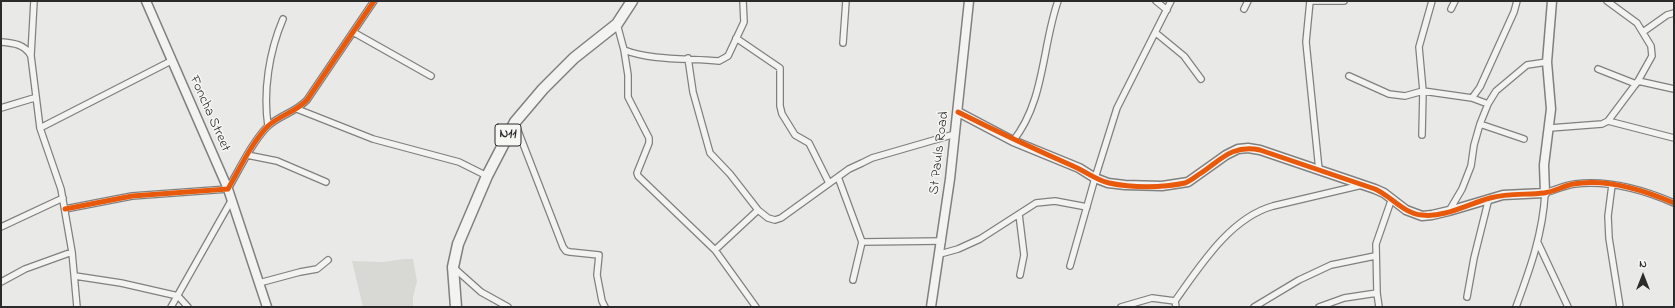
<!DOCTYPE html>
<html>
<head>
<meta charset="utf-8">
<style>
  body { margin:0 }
  #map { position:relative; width:1675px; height:308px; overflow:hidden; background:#e9e9e7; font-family:"Indie Flower",sans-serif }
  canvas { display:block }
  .frame { position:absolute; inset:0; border:2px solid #2b2b2b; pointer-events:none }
  .north { position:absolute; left:1623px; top:256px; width:40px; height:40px; -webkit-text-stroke:3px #f6f6f2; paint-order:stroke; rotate:0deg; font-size:11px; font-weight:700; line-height:16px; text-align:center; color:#2b2b2b }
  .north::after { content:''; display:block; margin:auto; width:14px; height:18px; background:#2b2b2b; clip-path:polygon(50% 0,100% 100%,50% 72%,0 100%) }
</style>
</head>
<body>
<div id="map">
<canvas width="1675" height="308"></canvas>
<div class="frame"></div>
<div class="north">N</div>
</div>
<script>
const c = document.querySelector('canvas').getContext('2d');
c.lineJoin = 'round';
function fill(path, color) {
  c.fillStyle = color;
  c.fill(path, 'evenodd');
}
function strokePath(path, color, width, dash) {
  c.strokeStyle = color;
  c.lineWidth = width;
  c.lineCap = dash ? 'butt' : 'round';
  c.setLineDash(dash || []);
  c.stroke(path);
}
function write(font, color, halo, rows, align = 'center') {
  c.font = font + ' "Indie Flower",sans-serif';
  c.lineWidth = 3;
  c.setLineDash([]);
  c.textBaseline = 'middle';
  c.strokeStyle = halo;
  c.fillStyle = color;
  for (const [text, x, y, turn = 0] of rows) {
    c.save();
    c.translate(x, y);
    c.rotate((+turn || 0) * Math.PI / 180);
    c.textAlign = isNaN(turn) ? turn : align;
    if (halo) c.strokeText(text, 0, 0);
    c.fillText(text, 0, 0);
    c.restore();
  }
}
fill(new Path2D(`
  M404 259H413L417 281 413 297V307H363L352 261 383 262Z`), '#d8d8d5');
const street = new Path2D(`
  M1156 1 1167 10
  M1310 1 1306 42 1319 170
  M1310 1H1344
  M1244 9 1248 1
  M1451 9 1455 1
  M617 24 624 50C653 61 688 58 719 61L728 56 744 22 743 1
  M353 32 431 76
  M1643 32 1667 15 1674 13
  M1156 33 1184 56 1201 79
  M736 38 780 68V106L782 114 795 135 809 143 829 183
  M1 42C13 43 25 44 31 56L40 128 61 189 72 252 77 307
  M843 43 846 1
  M624 50 628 75V97L649 138V143L637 173 638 176 715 250 756 307
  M31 55 34 1
  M688 58 693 92 710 153 730 174 758 210 768 218 775 220 781 218 849 169 862 163 872 158 955 134
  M1598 69 1636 84
  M1349 76 1389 94 1405 96 1423 91 1472 98
  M1638 81 1674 89
  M1488 104 1472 98 1480 87 1514 12 1517 1
  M1 108 34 98
  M297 109 373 139 459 162 487 176
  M1608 121 1674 138
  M515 123 563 247 566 251 570 252 599 255 597 275 602 301 605 307
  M1480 124 1524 139
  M268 126C263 91 269 52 283 19
  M40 128 171 61
  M1550 128 1602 124 1608 121 1638 81 1652 56 1651 46 1637 23 1607 1
  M1422 135 1423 91 1419 47 1432 1
  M1013 141C1045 101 1042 46 1058 1
  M247 155 277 161 326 182
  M838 177 862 242 853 280
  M1612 185 1608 216 1609 238 1620 307
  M65 209 132 196 228 189C239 170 252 142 268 126 280 115 296 112 307 100L374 1
  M1449 211 1462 189 1471 166 1474 145 1480 124 1488 104 1496 91 1527 65 1547 62
  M1019 214 1024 255 1020 275
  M1 227 63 198
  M862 242 942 241
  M1538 243 1568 307
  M715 250 758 210
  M940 254 958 249 980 239 1036 203 1055 201 1087 207
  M1070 266 1095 178 1117 108 1171 1
  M453 267 481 292 508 307
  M75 276 121 283 178 296 188 307
  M1 282 25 269 72 252
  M259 283 300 272 317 269 328 260
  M1467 297 1474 258 1489 198
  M171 307 231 201
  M1121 307 1152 298 1175 301
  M1176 307 1175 301C1200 266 1230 218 1273 206L1362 185
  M1254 307 1299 280 1331 265 1375 256
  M1319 307 1344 298 1377 293
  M1379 307 1377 293 1376 244 1392 198
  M1516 307C1530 269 1543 233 1545 193 1555 190 1565 185 1575 184 1608 180 1644 190 1674 203`);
const secondary = new Path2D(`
  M146 1 228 189 267 307
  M958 112 1013 141 1079 168 1095 178 1108 183 1125 185 1162 186 1188 182 1226 155 1238 149 1248 148 1260 150 1375 189 1384 193 1406 210 1422 216 1432 215 1449 211 1503 195 1545 193 1544 165 1551 109 1547 62 1552 1
  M931 307 950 179 969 1`);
const highway = new Path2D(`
  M456 307 453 267 458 244 487 176 515 122 543 89 574 58 617 24 632 1`);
strokePath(street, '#808080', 8);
strokePath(secondary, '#808080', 11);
strokePath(highway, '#808080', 13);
strokePath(street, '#f3f3f1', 5.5);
strokePath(secondary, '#f3f3f1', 8);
strokePath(highway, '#f3f3f1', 10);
strokePath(new Path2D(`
  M958 112C996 131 1034 149 1073 166 1085 171 1096 180 1109 183 1132 188 1162 188 1185 183 1190 181 1194 178 1198 175 1220 161 1231 144 1260 150L1375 189C1391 196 1404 214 1422 215 1444 218 1468 204 1490 198 1508 193 1526 195 1544 193 1554 192 1563 186 1573 184 1606 178 1644 190 1674 203
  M65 209 132 196 228 189C239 170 252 142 268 126 280 115 296 112 307 100L374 1`), '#e8590c', 5);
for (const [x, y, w] of [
  [508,135,26]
]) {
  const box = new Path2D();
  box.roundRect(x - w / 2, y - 11, w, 22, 3);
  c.fillStyle = '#f6f6f2';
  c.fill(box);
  strokePath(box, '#2b2b2b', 1);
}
write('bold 13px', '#2b2b2b', null, [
  ["N11",508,135]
]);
write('14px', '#2b2b2b', '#f6f6f2', [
  ["Foncha Street",209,114,66],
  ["St Pauls Road",940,153,-83]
]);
</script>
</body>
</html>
